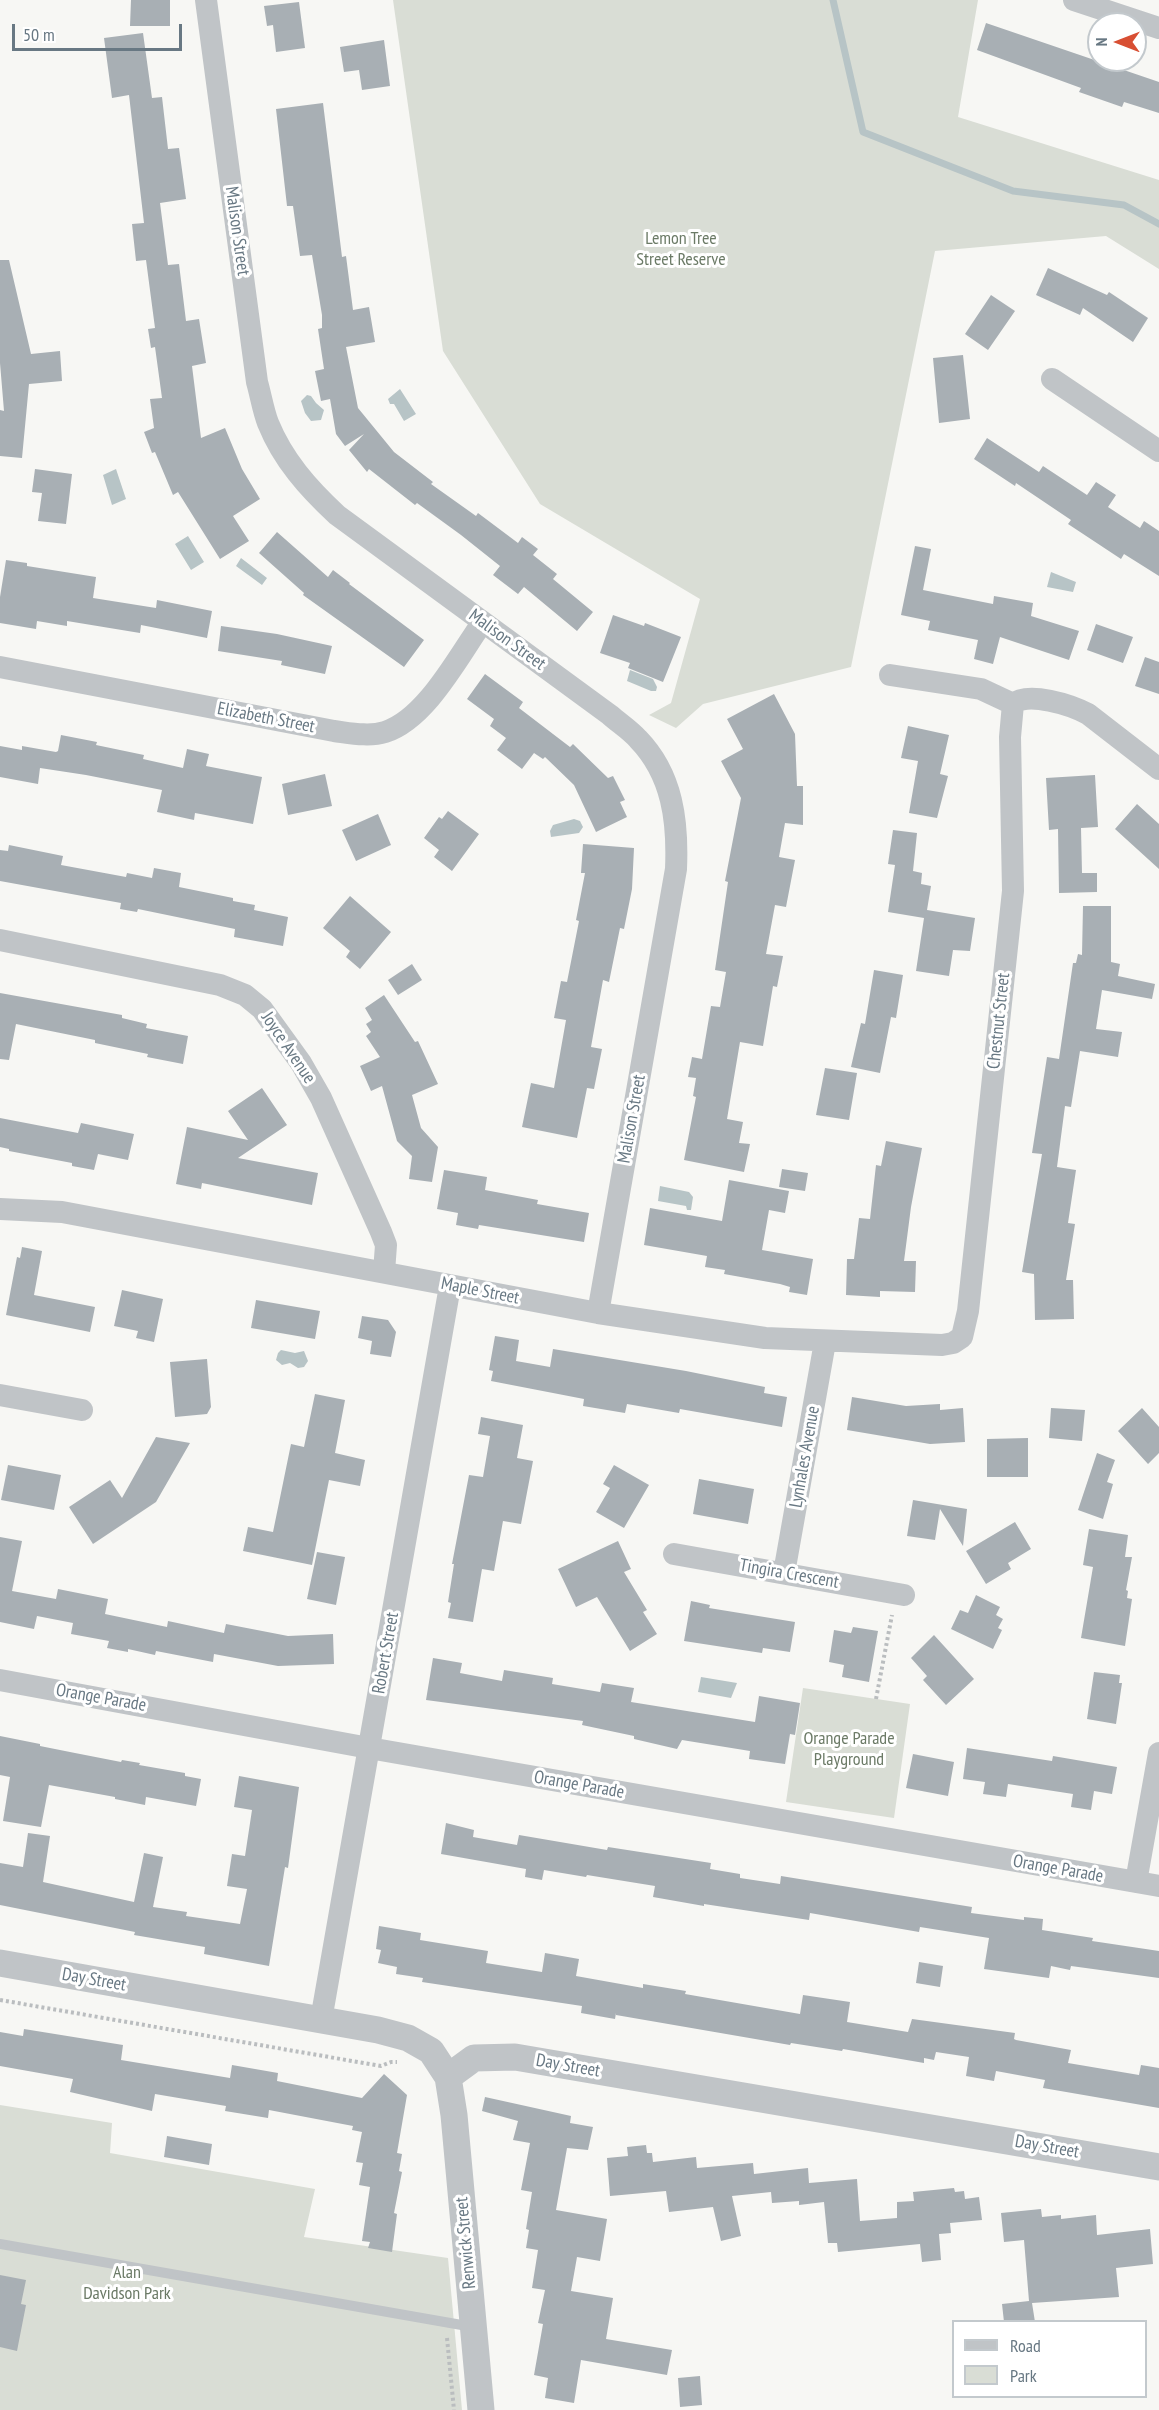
<!DOCTYPE html>
<html>
<head>
<meta charset="utf-8">
<style>
  body { margin:0 }
  #map { position:relative; width:1159px; height:2410px; overflow:hidden; background:#f7f7f4; font-family:"PT Sans Narrow",sans-serif }
  canvas { display:block }
  .legend { position:absolute; left:952px; top:2320px; width:195px; height:78px; box-sizing:border-box; background:#fff; border:2px solid #c3c9cd; margin:0; padding:8px 10px; list-style:none; font-size:18px; color:#687883 }
  .legend li { display:flex; align-items:center; gap:12px; height:30px }
  .legend b { width:30px; border:2px solid #c3c9cd }
  .north { position:absolute; left:1087px; top:12px; width:60px; height:60px; box-sizing:border-box; background:#fff; border:2px solid #c3c9cd; border-radius:50%; rotate:270deg; font-size:16px; font-weight:700; line-height:24px; text-align:center; color:#687883 }
  .north::after { content:''; display:block; margin:auto; width:21px; height:27px; background:#d84f33; clip-path:polygon(50% 0,100% 100%,50% 72%,0 100%) }
  .scale { position:absolute; left:12px; top:24px; width:170px; height:27px; box-sizing:border-box; border:3px solid #687883; border-top:0; padding-left:8px; font-size:18px; line-height:21px; white-space:nowrap; color:#687883; -webkit-text-stroke:4px #fff; paint-order:stroke }
</style>
</head>
<body>
<div id="map">
<canvas width="1159" height="2410"></canvas>
<ul class="legend">
<li><b style="height:8px;background:#c0c4c7"></b>Road</li>
<li><b style="height:16px;background:#d9ddd5"></b>Park</li>
</ul>
<div class="north">N</div>
<div class="scale">50 m</div>
</div>
<script>
const c = document.querySelector('canvas').getContext('2d');
c.lineJoin = 'round';
function fill(path, color) {
  c.fillStyle = color;
  c.fill(path, 'evenodd');
}
function strokePath(path, color, width, dash) {
  c.strokeStyle = color;
  c.lineWidth = width;
  c.lineCap = dash ? 'butt' : 'round';
  c.setLineDash(dash || []);
  c.stroke(path);
}
function write(font, color, halo, rows, align = 'center') {
  c.font = font + ' "PT Sans Narrow",sans-serif';
  c.lineWidth = 6;
  c.setLineDash([]);
  c.textBaseline = 'middle';
  c.strokeStyle = halo;
  c.fillStyle = color;
  for (const [text, x, y, turn = 0] of rows) {
    c.save();
    c.translate(x, y);
    c.rotate((+turn || 0) * Math.PI / 180);
    c.textAlign = isNaN(turn) ? turn : align;
    if (halo) c.strokeText(text, 0, 0);
    c.fillText(text, 0, 0);
    c.restore();
  }
}
fill(new Path2D(`
  M393 0H978L958 117 1159 180V269L1106 236 935 251 851 667 703 704 676 728 649 715 671 703 700 599 540 504 443 351Z
  M803 1688 910 1704 894 1818 786 1802Z
  M0 2105 112 2123 110 2153 315 2189 304 2237 448 2258 462 2410H0Z`), '#d9ddd5');
fill(new Path2D(`
  M400 389 416 414 404 421 394 404H390L388 399Z
  M307 395 311 396 316 403 324 410 321 420 311 421 305 413 301 401Z
  M116 469 126 499 112 505 103 475Z
  M188 536 204 562 191 570 175 544Z
  M241 558 267 578 262 585 236 566Z
  M1051 572 1076 582 1073 592 1047 587Z
  M630 670 653 679 657 687 656 691H651L627 681Z
  M574 819 580 821 583 827 579 833 551 837 550 831 553 825Z
  M660 1186 689 1192 693 1197 691 1210H687L686 1206 658 1201Z
  M281 1350 295 1353 304 1351 308 1361 304 1367 298 1368 290 1363 282 1365 276 1360 278 1353Z
  M701 1677 737 1683 731 1698 698 1692Z`), '#b7c4c6');
strokePath(new Path2D(`
  M833 0 863 132 1013 191 1124 205 1159 224`), '#b7c4c6', 7);
fill(new Path2D(`
  M131 0H170V26H130Z
  M299 2 305 48 276 52 273 25 267 26 264 6Z
  M986 23 1159 82V113L1124 102 1122 107 1079 92 1081 88 977 50Z
  M143 33 152 98 162 97 168 149 179 148 186 199 160 203 168 265 179 264 186 321 199 319 206 363 192 366 201 438 225 428 242 469 260 499 233 516 249 541 220 559 178 492 173 495 155 452 152 453 144 432 154 428 150 399 162 398 155 347 151 348 148 329 155 328 146 260 136 261 132 224 144 223 129 95 112 98 104 38Z
  M384 40 390 86 362 90 359 70 344 72 340 47Z
  M323 103 342 257 346 256 353 310 369 307 375 342 346 347 358 408 394 452 433 482 431 484 476 516 478 513 518 543 522 537 538 549 533 555 557 574 553 579 593 612 577 631 524 587 518 594 493 575 500 566 461 535 417 503 415 505 369 469 367 472 349 450 364 434 345 446 336 434 330 399 321 401 315 371 324 369 318 329 322 328V315L312 255 300 256 293 206H287L276 109Z
  M0 260H9L31 354 60 351 62 381 29 384 22 458 0 456V410L4 411 0 363Z
  M1048 268 1107 295 1109 292 1148 318 1133 342 1083 308 1080 315 1036 295Z
  M991 295 1015 311 988 350 965 334Z
  M963 355 970 419 939 423 933 358Z
  M987 438 1039 472 1043 466 1087 495 1096 482 1116 495 1108 507 1140 528 1144 521 1159 531V576L1124 554 1121 559 1068 524 1071 520 1016 483 1015 486 974 459Z
  M35 469 72 474 66 524 38 521 42 493 32 492Z
  M277 532 328 577 333 570 350 583 349 584 424 640 404 667 303 595 304 593 259 553Z
  M915 546 931 549 923 590 993 604 994 596 1033 603 1031 616 1079 631 1069 660 1000 637 993 664 974 659 978 640 928 630 930 621 901 615Z
  M6 560 27 563V566L96 577 93 598 156 608 157 600 212 611 207 638 141 625 140 633 67 621V626L37 621 36 629 0 623V597Z
  M613 615 644 626 645 623 681 637 663 682 628 668 630 663 600 653Z
  M1096 624 1133 637 1123 663 1087 650Z
  M221 626 277 634 332 646 325 674 281 665 282 661 218 651Z
  M1145 657 1159 662V694L1135 686Z
  M485 674 523 702 519 708 570 747 573 744 608 778 613 776 625 800 620 802 627 817 596 832 574 785 545 757 543 759 534 753 522 769 497 750 506 738 490 726 494 719 467 699Z
  M774 694 795 734 797 786H803V825L785 823 779 857 795 860 786 907 775 905 766 954 783 956 777 987 773 986 763 1046 740 1042 727 1119 743 1122 739 1143 750 1144 744 1172 684 1160 696 1097 693 1096 696 1078 688 1077 692 1057 702 1059 711 1006 720 1007 726 972 715 970 728 882 725 881 741 798 721 761 743 749 727 719Z
  M908 726 949 735 940 774 948 776 937 818 909 813 918 761 901 758Z
  M61 735 97 742 96 745 144 755 143 759 183 768 187 749 209 754 206 766 262 777 253 824 195 813 194 820 157 812 162 790 86 775 40 768 38 784 0 777V746L22 750V746L56 752 58 751Z
  M325 774 332 806 288 815 282 784Z
  M1095 775 1098 827 1081 828 1082 873H1097V892L1059 893 1058 829 1049 830 1046 778Z
  M1137 804 1159 824V869L1115 829Z
  M448 811 479 834 452 871 434 857 439 850 424 838 439 817 442 819Z
  M378 814 391 845 356 861 342 830Z
  M893 830 917 833 913 871 922 873 921 884 931 886 927 910 975 918 970 951 953 950 949 976 916 971 924 918 888 912 895 865 888 864Z
  M583 844 634 848 632 889 624 929 620 928 609 982 603 980 591 1047 602 1049 594 1089 587 1088 577 1138 522 1127 531 1083 554 1088 566 1020 554 1018 561 981 567 982 579 921 576 920 585 873H581Z
  M9 845 63 856 61 865 126 877 127 873 152 878 154 868 181 873 179 887 233 898V901L255 905 254 910 288 917 283 946 234 937 235 929 138 909 137 912 120 909 121 903 0 881V850L8 851Z
  M350 896 391 932 360 969 346 957 350 951 323 928Z
  M1083 906H1111V962L1120 964 1118 976 1155 984 1152 999 1102 990 1096 1029 1122 1032 1118 1057 1080 1051 1071 1107 1065 1106 1057 1167 1076 1170 1068 1223 1075 1224 1066 1280H1073L1074 1319 1035 1320 1034 1274 1022 1272 1042 1154 1032 1153 1047 1057 1059 1059 1073 963H1076L1078 954 1082 955Z
  M412 964 422 980 398 995 388 980Z
  M874 970 903 975 896 1018 891 1017 880 1073 851 1067 861 1023 865 1024Z
  M0 993 122 1015V1018L147 1024 146 1028 188 1036 183 1064 147 1057 148 1054 95 1043V1040L16 1024 9 1060 0 1059Z
  M384 995 415 1042 418 1041 438 1084 412 1095 421 1128 438 1147 432 1182 409 1179 412 1156 397 1141 382 1086 371 1091 360 1066 380 1057 366 1036 371 1032 366 1024 372 1020 365 1008Z
  M825 1068 857 1073 849 1120 816 1115Z
  M262 1088 287 1125 238 1158 318 1173 312 1205 202 1183 201 1189 176 1184 187 1127 248 1140 228 1111Z
  M0 1118 78 1133 81 1123 134 1134 128 1160 98 1154 94 1170 72 1166V1163L9 1151V1149L0 1147Z
  M886 1141 922 1148 911 1207 904 1261H916L915 1292 880 1291V1297L846 1295 847 1259H854L859 1218 870 1219 876 1165 881 1166Z
  M782 1169 808 1173 805 1191 779 1187Z
  M444 1170 487 1177 485 1190 538 1200 537 1204 589 1213 584 1242 479 1225 478 1229 456 1225 458 1213 437 1209Z
  M729 1180 789 1191 785 1213 769 1210 762 1250 813 1259 807 1295 789 1292 790 1287 780 1284 724 1274 725 1270 705 1267 707 1256 644 1245 650 1208 722 1221Z
  M22 1247 42 1251 34 1295 95 1307 90 1332 6 1315 17 1257 20 1258Z
  M122 1290 163 1299 154 1342 136 1338 138 1331 114 1326Z
  M256 1300 320 1311 315 1339 251 1328Z
  M362 1316 388 1320 396 1332 391 1357 370 1354 372 1341 358 1338Z
  M495 1336 519 1340 516 1361 550 1367 553 1349 686 1371 765 1387 764 1393 787 1397 782 1427 680 1409 679 1413 627 1404 625 1413 583 1406 584 1399 491 1381 493 1371 489 1370Z
  M207 1359 211 1407 207 1414 175 1417 170 1362Z
  M315 1394 345 1400 335 1453 365 1460 360 1486 329 1480 312 1565 243 1551 248 1527 273 1532 291 1444 304 1447Z
  M852 1397 906 1406 940 1404V1410L963 1408 965 1442 930 1444 847 1430Z
  M1051 1408 1085 1410 1082 1441 1049 1438Z
  M1142 1408 1159 1427V1453L1148 1464 1118 1431Z
  M481 1417 523 1425 517 1458 533 1461 521 1524 503 1521 494 1571 482 1569 473 1622 448 1618 451 1603 448 1602 454 1564H452L469 1475 483 1477 490 1436 478 1434Z
  M156 1437 190 1443 156 1502 93 1544 69 1507 110 1480 122 1498Z
  M1028 1438V1477H987V1439Z
  M1097 1453 1115 1460 1107 1482 1113 1484 1103 1519 1078 1510Z
  M8 1465 61 1475 54 1510 1 1500Z
  M614 1465 649 1485 624 1528 596 1512 610 1488 603 1484Z
  M699 1479 754 1489 748 1524 693 1514Z
  M913 1500 967 1509 963 1546 940 1509 935 1540 907 1536Z
  M1015 1522 1031 1549 1008 1563 1011 1569 986 1584 966 1551Z
  M1089 1529 1128 1535 1125 1557H1132L1126 1590 1128 1591 1127 1598 1132 1599 1125 1646 1081 1638 1093 1567 1083 1565Z
  M0 1537 22 1541 12 1591 56 1599 58 1589 108 1599 105 1614 167 1627 168 1621 224 1633 226 1624 288 1636 333 1634 334 1664 278 1666 214 1654 213 1662 156 1651 155 1655 128 1649V1652L107 1648 109 1641 71 1634 73 1623 37 1616 34 1629 0 1622Z
  M618 1541 631 1569 624 1572 647 1610 643 1612 657 1634 630 1651 597 1597 576 1607 558 1569Z
  M317 1552 345 1557 336 1605 307 1599Z
  M976 1595 1000 1607 996 1615 1003 1619 998 1628 1002 1630 993 1649 951 1629 960 1610 968 1613Z
  M691 1601 710 1605 709 1608 795 1622 790 1652 763 1648 762 1653 684 1641Z
  M853 1627 878 1631 869 1682 842 1677 844 1665 829 1662 834 1630 851 1633Z
  M934 1635 974 1679 946 1705 923 1680 927 1676 911 1658Z
  M433 1658 462 1663 460 1673 502 1681 504 1670 553 1678 552 1684 600 1692 602 1683 634 1688 631 1702 755 1722 759 1696 800 1703 795 1735 790 1734 785 1764 749 1759 750 1751 682 1740 677 1749 634 1739V1736L582 1725 583 1721 426 1700Z
  M1094 1672 1120 1675 1119 1683H1122L1116 1724 1087 1719Z
  M0 1736 40 1744V1746L75 1753 121 1762 122 1760 140 1763 139 1765 185 1773V1776L201 1779 196 1806 146 1797 145 1805 115 1799V1797L49 1785 41 1827 3 1821 10 1777 0 1775Z
  M967 1748 1052 1761 1053 1756 1117 1767 1112 1794 1094 1791 1091 1810 1071 1807 1073 1794 1008 1784 1006 1797 983 1794 985 1782 963 1779Z
  M913 1754 954 1762 948 1796 906 1788Z
  M239 1776 299 1787 288 1868 285 1867 269 1966 204 1954 205 1947 134 1935 135 1932 0 1905V1863L23 1867 28 1833 50 1836 43 1882 134 1902 144 1853 163 1857 153 1907 187 1912 186 1916 240 1924 247 1889 227 1886 232 1854 245 1856 252 1810 234 1807Z
  M446 1823 474 1830 473 1837 517 1845 519 1835 607 1850 608 1847 711 1863 710 1869 740 1874V1878L780 1884 781 1876 972 1907 971 1913 1024 1920V1917L1043 1919 1042 1930 1093 1938 1092 1941 1159 1951V1978L1071 1966 1070 1970 1051 1966 1049 1978 984 1969 989 1938 920 1927 919 1932 810 1913 809 1920 704 1904V1906L653 1897 655 1886 587 1875 586 1877 544 1870 542 1880 525 1877 526 1869 441 1854Z
  M379 1926 421 1933 420 1940 488 1951 486 1963 542 1972 545 1953 579 1959 576 1976 643 1988V1984L686 1991 685 1994 800 2014 803 1995 850 2002 847 2022 908 2032 912 2019 1015 2033 1014 2039 1016 2040 1071 2050 1068 2063 1139 2075 1141 2065 1159 2068V2108L1043 2088 1045 2080 996 2071 994 2081 966 2076 969 2057 936 2052 934 2060 924 2058V2063L843 2049 842 2051 791 2043 790 2045 616 2015V2013L615 2019 581 2013 582 2006 422 1982 423 1978 396 1974 397 1967 378 1963 381 1950 376 1949Z
  M919 1962 943 1966 940 1987 916 1983Z
  M24 2029 123 2045 121 2060 230 2078 232 2065 278 2073 277 2081 362 2098 384 2074 407 2095 397 2153 402 2154 399 2171 402 2172 394 2213 397 2214 392 2252 368 2248 370 2242 362 2241 370 2187 359 2185 363 2163 356 2162 362 2132 352 2130 353 2126 269 2110 268 2118 225 2111 226 2106 155 2094 152 2111 70 2092 73 2079 0 2066V2032L23 2036Z
  M485 2097 571 2116 570 2123 593 2127 588 2150 567 2148 556 2210 607 2219 600 2261 577 2257 571 2291 613 2298 606 2339 672 2350 667 2375 581 2360 574 2403 545 2398 548 2378 534 2375 543 2324 538 2323 545 2290 532 2288 538 2250 526 2248 529 2230 526 2229 532 2192 521 2190 530 2143 513 2140 518 2121 482 2111Z
  M167 2136 212 2144 209 2165 164 2157Z
  M646 2145 647 2153H652L653 2162 696 2157 697 2168 753 2163 754 2174 808 2168 809 2183 857 2179 860 2221 897 2218V2202L914 2201 913 2192 954 2188 955 2192 964 2191 965 2199 979 2197 982 2220 950 2223 951 2233 939 2234 941 2260 922 2262 920 2244 838 2252 837 2243H828L824 2202 799 2205V2201L772 2203 771 2192 732 2196 741 2236 721 2241 713 2207 669 2212 666 2191 610 2196 607 2158 628 2156 627 2147Z
  M1041 2209 1042 2217 1061 2215V2219L1096 2215 1097 2235 1150 2229 1153 2264 1116 2268 1119 2297 1032 2303 1035 2322H1004L1002 2304 1029 2301 1024 2240 1004 2242 1001 2213Z
  M0 2275 26 2280 21 2304 26 2305 17 2351 0 2347Z
  M700 2376 702 2405 680 2407 678 2378Z`), '#a8afb4');
strokePath(new Path2D(`
  M876 1699 892 1615
  M0 2000 381 2066 391 2062H397
  M447 2338 454 2410`), '#babdbf', 4, [3, 3]);
strokePath(new Path2D(`
  M0 2244 473 2327`), '#c0c4c7', 10);
strokePath(new Path2D(`
  M206 0 257 382C261 396 263 410 268 423 283 460 308 488 337 515L610 715C619 723 630 730 638 739 673 775 678 822 676 869L598 1313
  M1074 0 1159 28
  M1052 379 1159 451
  M0 667 334 731C350 733 369 737 385 732 426 719 458 657 482 623
  M890 675 981 689 1013 704
  M1013 704C1028 691 1071 705 1088 714L1159 769
  M0 940 220 985 245 995 262 1009 301 1063 321 1098 381 1232 386 1245 384 1272
  M0 1209 62 1212 598 1313 765 1338 942 1345 953 1343 962 1337 968 1311 1013 891 1010 737 1013 704
  M0 1395 82 1410
  M674 1554 904 1595
  M784 1573 825 1342
  M0 1680 369 1748 1159 1886
  M1136 1882 1159 1753
  M321 2020 450 1286`), '#c0c4c7', 22);
strokePath(new Path2D(`
  M0 1963 378 2030 408 2038 431 2051 448 2077 474 2058 515 2057 1159 2167
  M448 2077 454 2115 481 2410`), '#c0c4c7', 27);
write('18px', '#687883', '#fff', [
  ["Malison Street",237,231,82],
  ["Malison Street",507,640,36],
  ["Elizabeth Street",266,718,11],
  ["Chestnut Street",999,1021,-84],
  ["Joyce Avenue",288,1048,56],
  ["Malison Street",632,1119,-80],
  ["Maple Street",480,1291,11],
  ["Lynhales Avenue",805,1457,-80],
  ["Tingira Crescent",789,1574,10],
  ["Robert Street",386,1653,-80],
  ["Orange Parade",101,1698,10],
  ["Orange Parade",579,1785,10],
  ["Orange Parade",1058,1869,10],
  ["Day Street",94,1980,10],
  ["Day Street",568,2066,10],
  ["Day Street",1047,2147,10],
  ["Renwick Street",466,2243,-95]
]);
write('18px', '#6b7a66', '#fff', [
  ["Lemon Tree",681,239],
  ["Street Reserve",681,260],
  ["Orange Parade",849,1739],
  ["Playground",849,1760],
  ["Alan",127,2273],
  ["Davidson Park",127,2294]
]);
</script>
</body>
</html>
